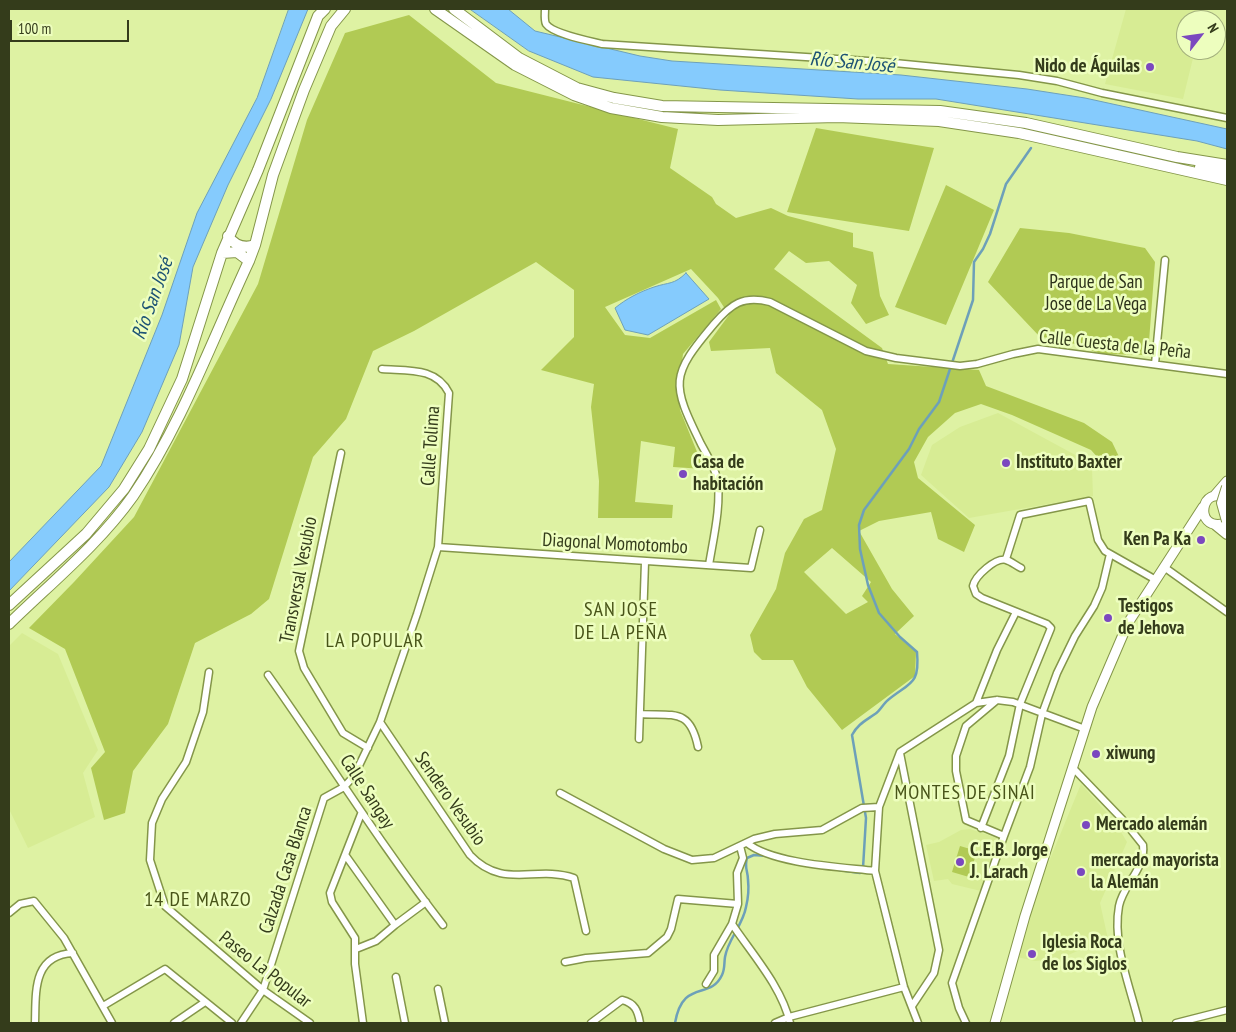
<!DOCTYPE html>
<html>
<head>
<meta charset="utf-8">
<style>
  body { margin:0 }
  #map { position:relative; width:1236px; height:1032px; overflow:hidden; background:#def2a3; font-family:"PT Sans Narrow",sans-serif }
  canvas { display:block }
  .frame { position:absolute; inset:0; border:10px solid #343c1b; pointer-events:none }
  .north { position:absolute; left:1176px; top:10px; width:50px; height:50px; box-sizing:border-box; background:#edfebe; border:1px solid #a3b07d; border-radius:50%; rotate:60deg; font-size:14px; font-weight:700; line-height:20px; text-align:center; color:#343c1b }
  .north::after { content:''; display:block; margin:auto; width:18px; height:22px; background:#7b48bf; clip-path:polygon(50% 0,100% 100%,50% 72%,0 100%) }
  .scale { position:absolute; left:10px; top:20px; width:119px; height:22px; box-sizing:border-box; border:2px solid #343c1b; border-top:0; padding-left:6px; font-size:15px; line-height:18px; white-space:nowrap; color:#343c1b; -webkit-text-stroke:4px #edfebe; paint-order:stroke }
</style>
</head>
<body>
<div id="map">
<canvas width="1236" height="1032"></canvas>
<div class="frame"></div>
<div class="north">N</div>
<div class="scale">100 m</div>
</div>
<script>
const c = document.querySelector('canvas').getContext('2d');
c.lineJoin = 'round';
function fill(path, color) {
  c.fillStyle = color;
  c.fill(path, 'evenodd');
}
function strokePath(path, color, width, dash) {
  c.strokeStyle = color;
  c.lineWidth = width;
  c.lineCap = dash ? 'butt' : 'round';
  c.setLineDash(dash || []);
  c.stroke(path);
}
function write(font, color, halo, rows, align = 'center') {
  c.font = font + ' "PT Sans Narrow",sans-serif';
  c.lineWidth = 5;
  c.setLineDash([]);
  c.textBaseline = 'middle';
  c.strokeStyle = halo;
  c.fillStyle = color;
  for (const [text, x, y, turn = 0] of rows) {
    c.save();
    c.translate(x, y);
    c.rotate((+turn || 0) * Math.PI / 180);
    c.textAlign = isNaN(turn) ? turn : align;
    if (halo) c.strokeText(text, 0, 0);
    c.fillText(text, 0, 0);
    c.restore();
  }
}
fill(new Path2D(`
  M1126 9H1205L1202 20H1186V50H1195L1183 99 1105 84Z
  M998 413 1079 457 1092 469 1093 496 969 518 921 475 932 445 960 427Z
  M22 633 58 654 98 750 83 773 95 817 28 848 9 809V646Z
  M1081 784 1115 822 1127 842 1100 903 1108 939 1093 948 1082 949 1059 959 1035 961 1017 957 1041 881Z
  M970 829 997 838 981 891 952 884 948 879 934 881 926 845 939 842 961 830Z`), '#d7ec94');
fill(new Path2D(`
  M409 15 496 83 678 129 670 168 712 197 716 204 736 218 771 208 788 216 853 233V247L873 252 880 296 889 315 866 324 851 303 857 285 829 261 806 263 789 251 774 269 882 348 888 364 979 370 986 386 1084 423 1112 442 1122 463 1108 469 1091 450 1012 415 981 404 955 413 928 437 914 462 918 478 975 525 964 552 938 539 931 512 879 521 859 531 892 589 914 616 895 634 916 652 915 676 842 730 807 687 793 660H762L754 652 750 635 776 589 785 553 804 519 822 510 836 449 822 410 776 373 770 348 711 351 709 342 729 315 718 298 691 269 605 307 625 335 650 338 716 300 721 309 683 354 679 385 680 410 704 469 673 467 675 447 641 441 635 502 673 505 672 518H598L599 481 591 407 594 384 541 370 574 337V290L536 262 414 331 373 351 346 419 313 457 269 599 251 614 195 643 168 724 133 771 125 813 104 820 91 768 105 752 65 649 29 628 74 582 134 517 258 284 307 120 345 33ZM832 548 871 582 862 596 868 602 846 614 804 572Z
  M816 128 934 148 909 231 787 212Z
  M946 185 994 210 946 325 895 307Z
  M1020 228 1069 233 1145 248 1155 262 1148 355 1101 354 1061 339 1040 337 988 282Z
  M960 846 977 851 969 877 952 872Z`), '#b1ca54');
const water = new Path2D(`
  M289 9H308L271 99 228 185 193 267 179 345 142 432 109 487 9 591V562L101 466 162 315 197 213 257 98Z
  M470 9H508L535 31 640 56 672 61 901 75 1027 89 1085 98 1227 129V149L1197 141 936 99H858L720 90 593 77 529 51Z
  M686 273 709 299 648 335 625 330 615 308C626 299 639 292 654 287 669 282 674 285 686 273Z`);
fill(water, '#85cbfd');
strokePath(water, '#6da0b9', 1);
strokePath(new Path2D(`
  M863 868 866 818 852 735C858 724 865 721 875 714 880 711 883 704 888 700 910 682 920 685 917 652L900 637 879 613 868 585 860 549 859 525 864 510 909 449 919 429 939 402 973 300 974 262 983 249 990 234 1006 184 1031 148
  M839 870 860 873
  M675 1023C683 978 710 1001 722 975 725 969 724 963 725 957 728 939 743 925 746 907 748 899 749 889 748 880 748 871 744 867 747 858L754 855 767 856`), '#6da0b9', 2.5);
const street = new Path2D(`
  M545 9C545 13 544 20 546 24 553 34 590 41 602 44L884 62 1019 75 1057 81 1102 93 1227 118
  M1155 364 1165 260
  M341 453 299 651 304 668 343 733 368 748
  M438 547 751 568 760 530
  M1006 559 1020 515 1089 501 1098 540 1105 551 1156 580
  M709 565C713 540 722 503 717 478 714 466 707 455 701 444 671 383 670 376 714 324 731 304 743 295 770 302L866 351 896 358 960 366 977 364 1013 354 1038 349 1227 374
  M1164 567 1227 612
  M209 672 203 712 186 762 162 799 152 823 150 860 165 906 263 990 310 1023
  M268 675C327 758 380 844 443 925
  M997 700 966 726 956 756V771L966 820 1004 836
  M976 703 997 650 1016 612
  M640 714C674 716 690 708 698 747
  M380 722 470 855C503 890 535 865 574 878L586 931
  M639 739 645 562
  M900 753 939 950 934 973 912 1006
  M1074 769 1123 820 1143 845C1146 868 1123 885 1119 906 1112 944 1130 986 1139 1023
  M560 793 664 849 692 860 714 858 754 839 775 834 822 830 862 808 879 807
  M361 814 330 893 332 902 355 938V964L363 1023
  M981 828 1009 756 1020 704 1051 628 1047 624 982 598 976 594 973 586C975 576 996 557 1006 560 1011 561 1016 566 1021 568
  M747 843C773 864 841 867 875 871
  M346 856 395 925 426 902
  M9 913 20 904 34 901 64 938 112 1023
  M732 924C752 954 782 987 790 1023
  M356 949 376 941 395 925
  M565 962 586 958 648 953 667 937 671 929 678 899 738 904
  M396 977 405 1023
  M706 984 714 971V955L732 924 738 904 737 873 743 858 740 846
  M438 989 445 1023
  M103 1006 165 969 232 1023
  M35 1023C36 993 32 955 73 953
  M174 1023 205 1002
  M241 1023 263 990 324 798 344 787 354 776 380 722 417 614 438 547 449 393C436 367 408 371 382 369
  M591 1023 622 1000C635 1003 638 1011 640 1023
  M775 1023 789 1017 904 987
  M918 1023 904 987 875 871 879 807 900 752 976 703 997 700 1013 702 1085 729
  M966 1023 959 1008 952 983 1004 836 1030 767 1042 714 1057 673 1075 636 1094 606 1102 588 1110 554
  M1176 1023 1227 1010`);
const secondary = new Path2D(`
  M1214 496 1227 481
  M1223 524C1193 530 1201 483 1227 499
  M995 1023 1025 916 1092 707 1128 623 1203 507`);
const primary = new Path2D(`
  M435 9 515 65 574 95 611 108 662 117 718 120 837 117 939 121 1019 133 1227 180
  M454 9 519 58 577 88 614 98 662 106 940 111 1026 123 1177 157 1227 165
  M1200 167 1227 172
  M228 236C235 246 244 249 255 245
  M222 253 237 252 249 261
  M1216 525 1227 534
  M9 605 86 534 124 489 149 449 182 379 222 253 258 170 318 16 325 9
  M9 624C51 583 99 544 133 496 182 424 212 340 249 261L255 245 273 175 304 90 331 26 345 9`);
strokePath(street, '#849649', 9);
strokePath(secondary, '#849649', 11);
strokePath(primary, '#849649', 12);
strokePath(street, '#fff', 6);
strokePath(secondary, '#fff', 9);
strokePath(primary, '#fff', 10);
const primaryBridge = new Path2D(`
  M1227 487 1222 503 1227 521`);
strokePath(primaryBridge, '#849649', 12, []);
strokePath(primaryBridge, '#fff', 10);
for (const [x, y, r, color] of [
  [1150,67,5,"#7b48bf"],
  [1006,463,5,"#7b48bf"],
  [683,474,5,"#7b48bf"],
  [1201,540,5,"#7b48bf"],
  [1108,618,5,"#7b48bf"],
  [1096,754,5,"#7b48bf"],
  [1086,825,5,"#7b48bf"],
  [960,862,5,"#7b48bf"],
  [1081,872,5,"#7b48bf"],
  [1032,954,5,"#7b48bf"]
]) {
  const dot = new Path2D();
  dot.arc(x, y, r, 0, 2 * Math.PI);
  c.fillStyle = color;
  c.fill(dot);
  strokePath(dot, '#edfebe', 2);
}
write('bold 19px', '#343c1b', '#edfebe', [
  ["Nido de Águilas",1140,67,"right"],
  ["Casa de",693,463],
  ["habitación",693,485],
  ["Instituto Baxter",1016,463],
  ["Ken Pa Ka",1191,540,"right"],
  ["Testigos",1118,607],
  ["de Jehova",1118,629],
  ["xiwung",1106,754],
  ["Mercado alemán",1096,825],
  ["C.E.B. Jorge",970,851],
  ["J. Larach",970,873],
  ["mercado mayorista",1091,861],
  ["la Alemán",1091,883],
  ["Iglesia Roca",1042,943],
  ["de los Siglos",1042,965]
], 'left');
write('19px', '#2b3019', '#edfebe', [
  ["Parque de San",1096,283],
  ["Jose de La Vega",1096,305]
]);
write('19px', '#343c1b', '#edfebe', [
  ["Calle Cuesta de la Peña",1115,345,6],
  ["Calle Tolima",431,446,-86],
  ["Diagonal Momotombo",615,544,3],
  ["Transversal Vesubio",299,580,-79],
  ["Calle Sangay",367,792,57],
  ["Sendero Vesubio",450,799,55],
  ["Calzada Casa Blanca",286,870,-72],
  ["Paseo La Popular",265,970,38]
]);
write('italic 20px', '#1d5374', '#edfebe', [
  ["Río San José",852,63,5],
  ["Río San José",153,299,-70]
]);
c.letterSpacing = '1px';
write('20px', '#485418', '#edfebe', [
  ["SAN JOSE",621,610],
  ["DE LA PEÑA",621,633],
  ["LA POPULAR",375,641],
  ["MONTES DE SINAI",965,793],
  ["14 DE MARZO",198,900]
]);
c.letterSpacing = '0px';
</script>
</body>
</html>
